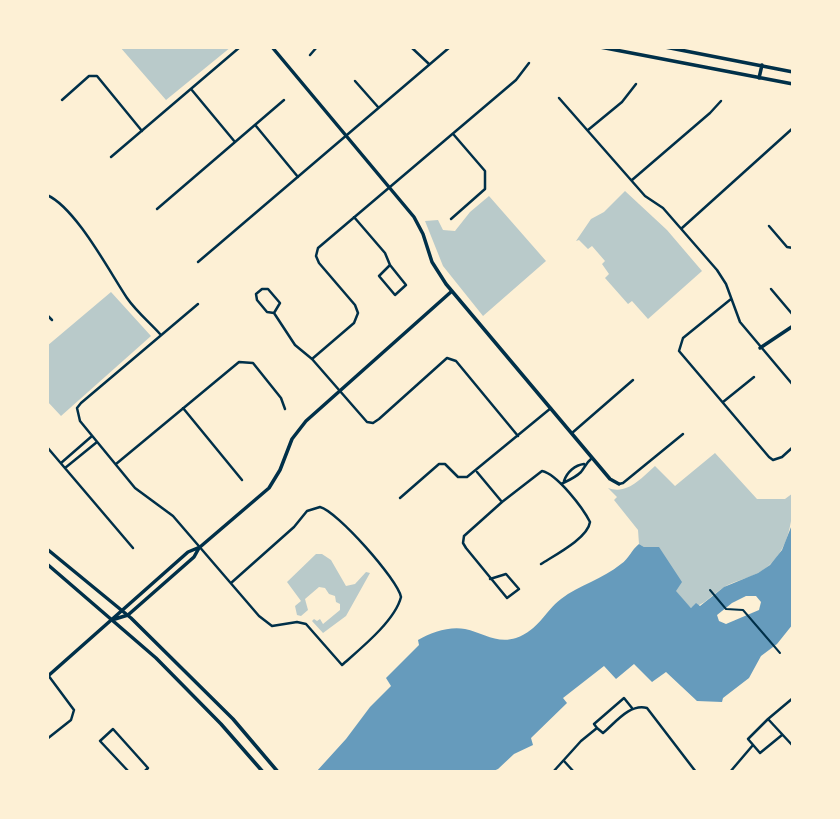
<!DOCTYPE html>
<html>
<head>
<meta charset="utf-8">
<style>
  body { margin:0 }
  #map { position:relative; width:840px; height:819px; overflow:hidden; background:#fdf0d5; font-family:"Work Sans",sans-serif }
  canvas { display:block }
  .frame { position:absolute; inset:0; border:49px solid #fdf0d5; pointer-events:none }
</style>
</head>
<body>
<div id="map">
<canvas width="840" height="819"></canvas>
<div class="frame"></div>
</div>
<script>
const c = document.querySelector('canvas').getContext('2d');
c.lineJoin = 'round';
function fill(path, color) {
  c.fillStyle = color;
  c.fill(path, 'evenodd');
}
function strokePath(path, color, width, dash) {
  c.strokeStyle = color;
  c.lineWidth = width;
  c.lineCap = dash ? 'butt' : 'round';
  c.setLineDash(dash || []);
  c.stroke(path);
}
fill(new Path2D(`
  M120 47H231L166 100Z
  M625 191 667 230 702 271 648 319 632 301 628 304 605 278 609 274 602 264 605 261 592 246 588 249 579 240 576 241 591 219 604 212Z
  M489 196 546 261 483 316 443 266 425 221 438 220 443 230 455 231 470 212Z
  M111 292 151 336 61 416 47 401V346Z
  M715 453 757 499H785L793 493C793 523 788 557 758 573 747 579 733 581 723 588 711 595 705 605 691 608L675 591 644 547 639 544 638 530 614 500 617 497 608 488C628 495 641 478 655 466L675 486Z
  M316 554H322L331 560 346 586 355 584 366 572 370 573 346 616 323 633 312 621 314 619 317 621 320 619 323 624 340 610V604L336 602 335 596 329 594 325 588 319 587 305 599 308 610 301 616 297 615 295 606 301 601 287 582Z`), '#b9caca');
fill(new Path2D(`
  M793 522V624L777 644 761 656 749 678 723 698 722 702 697 701 666 672 652 682 634 664 616 679 604 666 563 698 567 703 531 738 533 745 514 754 498 769 491 772H316L346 739 370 707 391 686 386 678 419 645 418 640C431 632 450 626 465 629 483 633 497 644 516 638 539 630 544 612 561 599 579 585 603 579 621 564 629 559 631 550 639 544L644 547H659L682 582 676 591 691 608 696 603 700 606 724 587 758 573 770 565 782 550ZM746 596H756L761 602 759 610 726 624 719 621 717 615 732 603Z`), '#669bbc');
strokePath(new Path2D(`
  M710 590 726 609 743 610 780 653`), '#003049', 2);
strokePath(new Path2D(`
  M411 47 429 64
  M310 55 317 47
  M355 81 378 107
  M191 89 235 142
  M559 98 645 196 663 208 717 270 726 284 740 322 793 385
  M62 100 89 76H97L142 131
  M256 126 298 177
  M588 130 622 102 636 84
  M111 157 240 47
  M632 180 710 113 721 101
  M47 195C76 208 109 271 127 298 136 311 149 322 160 334
  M157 209 284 100
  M354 217 385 253 390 265 406 285 395 295 379 276 390 265
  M451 219 485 189V171L454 135
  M769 226 787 247 793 248
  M682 228 793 128
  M198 262 450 47
  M771 289 793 315
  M731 299 683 338 679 351 769 457 773 460 782 457 793 447
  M198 304 81 403 77 408 80 421 135 488 173 516 259 616 272 626 297 622 306 624 342 665C360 649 395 621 401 597 398 580 337 511 320 507L307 511 294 527 231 583
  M274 313 280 303 268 289H262L256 294 257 300 267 312 274 313 295 345 312 359 367 422 373 423 379 419 447 358 456 361 518 436
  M47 315 52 320
  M312 359 354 323 358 313 355 305 319 263 316 256 318 248 516 80 529 63
  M723 402 754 377
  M183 408 242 480
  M572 433 633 380
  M47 447 133 548
  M61 463 92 436
  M116 464 239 362 253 363 281 398 285 409
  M65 468 97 442
  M477 472 502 502
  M564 481C567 472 575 465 584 464
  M561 484C567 481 575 478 581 472 585 467 586 463 592 458
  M619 484 623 483 683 434
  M400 498 439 464H445L458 477H467L551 408
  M490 579 506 574 519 589 507 598 466 548 463 543 464 536 502 502 542 471C557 474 583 508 590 522 588 538 555 555 541 564
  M768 719 793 698
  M597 728 603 733C615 723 630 703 647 708L696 772
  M782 735 760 753 748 739 768 719 793 746
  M47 739 71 720 74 710 48 675
  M564 761 574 772
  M129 772 100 741 113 729 148 768 144 772
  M553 772 581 741 597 728 594 724 624 698 632 708
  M730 772 753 745`), '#003049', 2.5);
strokePath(new Path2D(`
  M272 47 414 217 423 234 432 262 446 284 610 479 619 484
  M760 348 793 326
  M115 619 128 615 194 557 199 548
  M48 676 188 552 200 547 269 488 280 470 292 439 306 421 452 291`), '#003049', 3.5);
strokePath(new Path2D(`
  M600 47 793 84
  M665 47 793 72
  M759 78 762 65
  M47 549 131 618 233 719 278 772
  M47 564 156 658 221 724 263 772`), '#003049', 3.5);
</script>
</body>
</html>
